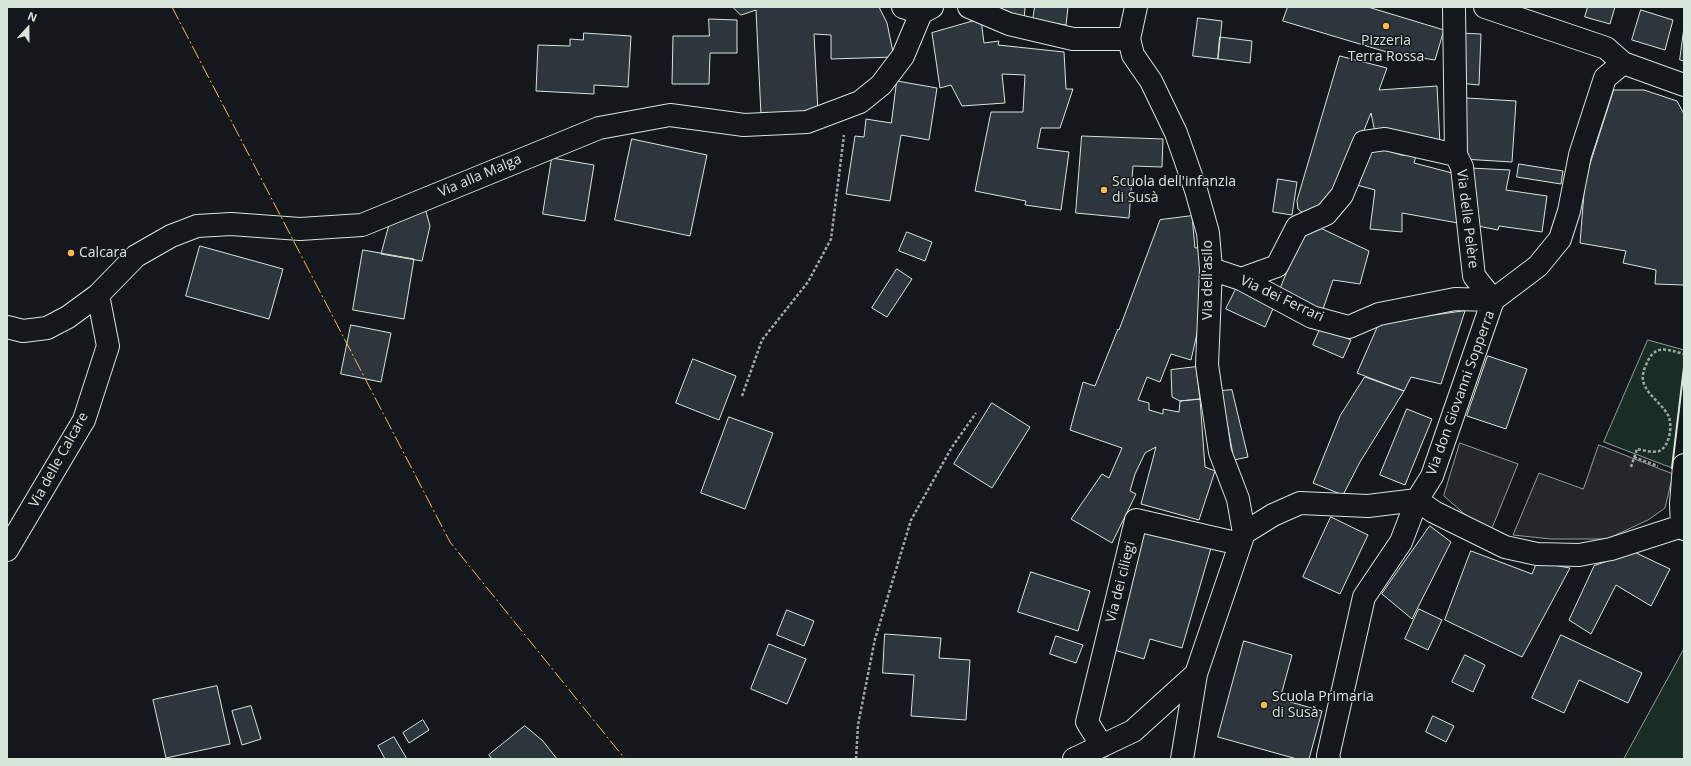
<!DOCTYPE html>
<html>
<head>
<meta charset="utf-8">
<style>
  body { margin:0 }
  #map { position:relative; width:1691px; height:766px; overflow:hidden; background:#14181c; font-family:"Open Sans",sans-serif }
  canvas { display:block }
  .frame { position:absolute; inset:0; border:8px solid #d8e6dc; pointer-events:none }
  .north { position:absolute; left:8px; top:8px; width:40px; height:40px; -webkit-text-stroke:3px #14181c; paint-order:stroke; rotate:21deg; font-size:11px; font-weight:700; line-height:16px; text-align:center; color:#d8e6dc }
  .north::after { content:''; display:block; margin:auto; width:14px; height:18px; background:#d8e6dc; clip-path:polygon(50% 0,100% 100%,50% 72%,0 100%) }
</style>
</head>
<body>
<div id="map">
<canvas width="1691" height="766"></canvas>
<div class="frame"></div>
<div class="north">N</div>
</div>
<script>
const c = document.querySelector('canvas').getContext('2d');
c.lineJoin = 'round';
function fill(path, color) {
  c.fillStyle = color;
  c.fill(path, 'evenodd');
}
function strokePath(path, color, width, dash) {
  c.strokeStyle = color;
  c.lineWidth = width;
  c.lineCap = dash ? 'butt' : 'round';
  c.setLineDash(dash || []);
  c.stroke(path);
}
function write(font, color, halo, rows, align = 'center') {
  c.font = font + ' "Open Sans",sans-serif';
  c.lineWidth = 3;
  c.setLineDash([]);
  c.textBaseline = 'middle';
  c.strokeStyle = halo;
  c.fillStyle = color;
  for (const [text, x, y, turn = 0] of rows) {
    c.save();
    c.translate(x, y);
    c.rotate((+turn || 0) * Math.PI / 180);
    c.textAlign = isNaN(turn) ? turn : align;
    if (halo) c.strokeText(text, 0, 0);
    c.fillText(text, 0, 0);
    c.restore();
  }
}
const green = new Path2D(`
  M1648 340 1684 350V367L1672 468 1604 442Z
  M1684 649V759H1624Z`);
fill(green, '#1a2d24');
strokePath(green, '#939e99', 1);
const parking = new Path2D(`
  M1460 443 1518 464 1492 528 1470 519 1444 496Z
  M1599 445 1673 474 1665 508 1648 520 1607 539H1551L1513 535 1539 473 1583 489Z`);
fill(parking, '#24282b');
strokePath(parking, '#939e99', 1);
const building = new Path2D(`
  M733 7H879L887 23 894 57 831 59V35L814 34 818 112 761 115 756 10 741 15Z
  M986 7H1025L1024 22Z
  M1035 7H1068L1066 25 1033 20Z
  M1288 7H1368L1444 30 1435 60 1390 53 1283 21Z
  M1588 7H1615L1610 24 1585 17Z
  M1641 10 1673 20 1665 50 1632 40Z
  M1198 18 1222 21 1218 59 1193 56Z
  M709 19 737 20V53H710L709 84H672L673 36H709Z
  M981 19 984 43 999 41 998 45 1064 52 1066 89H1073L1060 128H1041L1037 148 1069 152 1061 210 1025 205 1026 201 975 191 991 112H1023L1025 75 1002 74 1005 103 962 106 951 85 940 88 932 33Z
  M1684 28V61L1680 60Z
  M584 33 631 36 628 87 594 85V94L536 91 538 45 570 46V39L583 40Z
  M1461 33 1481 34 1479 85 1459 83Z
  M1220 37 1252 41 1250 63 1218 59Z
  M1340 56 1387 68 1379 90 1437 86 1440 144 1411 141 1401 131 1375 132 1371 113 1341 187 1309 218 1298 209 1297 201Z
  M897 81 937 88 929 140 901 135 890 201 846 194 855 136 864 137 866 119 891 123Z
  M1614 90H1644L1677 101 1684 114V285L1655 284 1656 270 1623 263 1626 251 1580 243 1585 180Z
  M1467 98 1516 101 1512 162 1463 159Z
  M1082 136 1163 139 1162 167 1133 166 1129 218 1076 213Z
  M632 139 707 155 690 236 615 220Z
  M1366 149H1383L1401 155 1416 156 1414 163 1456 174 1458 223 1402 213V232L1370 229 1375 190 1353 184Z
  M552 158 594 165 585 221 543 214Z
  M1519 164 1563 171 1561 184 1517 177Z
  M1470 168 1510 170 1506 190 1547 196 1542 232 1499 226 1498 230 1473 225Z
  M1278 179 1297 182 1292 215 1273 212Z
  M425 208 430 226 422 261 381 254 390 221Z
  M1192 216 1195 248 1204 247 1206 294 1191 360 1171 354 1160 382 1147 377 1138 400 1149 403V410L1163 414V409L1179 412 1180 401 1200 399 1205 467 1215 471 1199 520 1141 504 1156 447 1145 453 1135 474 1130 491 1136 494 1112 543 1071 519 1102 474 1109 478 1122 448 1070 430 1083 382 1095 386 1118 329 1119 330 1160 220Z
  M1314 225 1369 251 1360 284 1333 280 1322 312 1279 291 1297 247Z
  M907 232 932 242 925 261 899 251Z
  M200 246 283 269 269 319 186 296Z
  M363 250 414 259 404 319 353 310Z
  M897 269 912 279 887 317 872 308Z
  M1237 287 1275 304 1265 327 1226 309Z
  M1465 311 1441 384 1411 377 1404 391 1357 373 1379 323Z
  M351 325 391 333 381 382 341 374Z
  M1321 327 1351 340 1343 358 1313 345Z
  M1488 356 1527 369 1506 429 1467 416Z
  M693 359 736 376 719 420 676 403Z
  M1196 367 1200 399 1180 401 1172 397 1171 370Z
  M1365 377 1404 391 1360 462 1343 495 1313 483 1340 416Z
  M1232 390 1248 457 1234 460 1221 391Z
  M992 403 1030 427 992 488 954 464Z
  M1407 409 1432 419 1405 485 1380 475Z
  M729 417 773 433 745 509 701 493Z
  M1331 517 1368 535 1340 594 1303 577Z
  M1430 526 1451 542 1412 619 1382 594Z
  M1145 529 1211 548 1182 648 1150 639 1144 659 1111 649Z
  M1471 551 1532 574 1537 562 1570 568 1522 657 1445 620Z
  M1634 552 1670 569 1651 606 1616 585 1591 634 1569 620 1594 566Z
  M1031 572 1090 591 1078 631 1018 612Z
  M1419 609 1442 620 1428 650 1405 639Z
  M787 610 814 621 804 646 777 635Z
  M885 634 941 638 939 658 970 660 966 720 911 716 914 675 883 673Z
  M1561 635 1642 673 1628 703 1579 680 1564 713 1532 698Z
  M1056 636 1083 645 1076 663 1050 654Z
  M1244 641 1292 655 1280 699 1322 711 1309 759H1297L1218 737Z
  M769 644 806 659 787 704 751 689Z
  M1465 655 1485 665 1473 692 1452 682Z
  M217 686 230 744 166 758 153 700Z
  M251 706 261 739 242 745 232 711Z
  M1433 716 1454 726 1446 742 1426 732Z
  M423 720 429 730 409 743 403 733Z
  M525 726 543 741 557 759H492L489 755Z
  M394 737 407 759H385L378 746Z`);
fill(building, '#2c363c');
strokePath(building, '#d8e6dc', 1);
const street = new Path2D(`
  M903 7 921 13
  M969 7 1009 24 1073 39H1129L1136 7
  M1454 7 1456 155 1462 167 1474 276 1493 300
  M1485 7 1606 48 1623 63 1684 85
  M1129 39 1133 55 1151 81 1176 133 1196 190 1208 233 1211 269 1207 365 1220 452 1238 499 1244 533 1196 674 1182 759
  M1211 269 1241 279 1312 317 1349 327 1379 314 1455 299 1493 300
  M1241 279 1277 266 1297 227 1326 214 1342 195 1364 142 1385 139 1456 155
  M7 327 23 331 47 328 68 317 98 295 136 256 171 236 197 226 231 224 300 229 362 225 599 128 670 115 744 125 807 122 860 102 881 85 903 56 921 13 932 7
  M1684 465 1681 504 1682 526 1684 529
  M1417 500 1434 512 1505 547 1537 554 1579 555 1611 549 1682 526
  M1244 533 1273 515 1300 503 1368 506 1417 500
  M7 550 84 420 108 346 98 295
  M1102 746 1087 722 1136 520 1240 544
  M1074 759 1133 731 1196 674
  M1329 759 1328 756 1364 597 1401 542 1417 500 1432 476 1493 300 1538 266 1560 239 1569 211 1580 155 1605 78 1623 63`);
strokePath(street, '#d8e6dc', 24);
strokePath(new Path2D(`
  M742 396 762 340 808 282 831 239 844 135
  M1634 457 1658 466
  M1631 467 1637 449C1643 450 1652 453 1659 451 1670 447 1673 424 1668 415 1662 404 1650 397 1645 386 1641 379 1643 371 1646 365 1654 344 1666 349 1684 354
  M856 759 858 725 875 639 911 520 952 447 976 413`), '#9da8a2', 2.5, [3, 2]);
strokePath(street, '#14181c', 22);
strokePath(new Path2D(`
  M1672 468 1684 367`), '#d8e6dc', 2);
strokePath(new Path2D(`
  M172 7 450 542 625 759`), '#ffb74d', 1, [14, 3, 2, 3]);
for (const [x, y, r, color] of [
  [1386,26,4,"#ffb74d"],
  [1104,190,4,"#ffb74d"],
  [71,253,4,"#ffb74d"],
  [1264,705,4,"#ffb74d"]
]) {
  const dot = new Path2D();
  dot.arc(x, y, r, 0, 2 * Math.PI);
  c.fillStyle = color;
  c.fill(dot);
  strokePath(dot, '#14181c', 1.5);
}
write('14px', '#d8e6dc', '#14181c', [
  ["Pizzeria",1386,41,"center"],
  ["Terra Rossa",1386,57,"center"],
  ["Scuola dell'infanzia",1112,182],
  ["di Susà",1112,198],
  ["Calcara",79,253],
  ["Scuola Primaria",1272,697],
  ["di Susà",1272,713]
], 'left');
write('14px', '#d8e6dc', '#14181c', [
  ["Via alla Malga",480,176,-23],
  ["Via delle Pelère",1467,219,83],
  ["Via dell'asilo",1208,280,-90],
  ["Via dei Ferrari",1282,299,25],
  ["Via don Giovanni Sopperra",1461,393,-70],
  ["Via delle Calcare",59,460,-61],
  ["Via dei ciliegi",1121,582,-76]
]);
</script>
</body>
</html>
